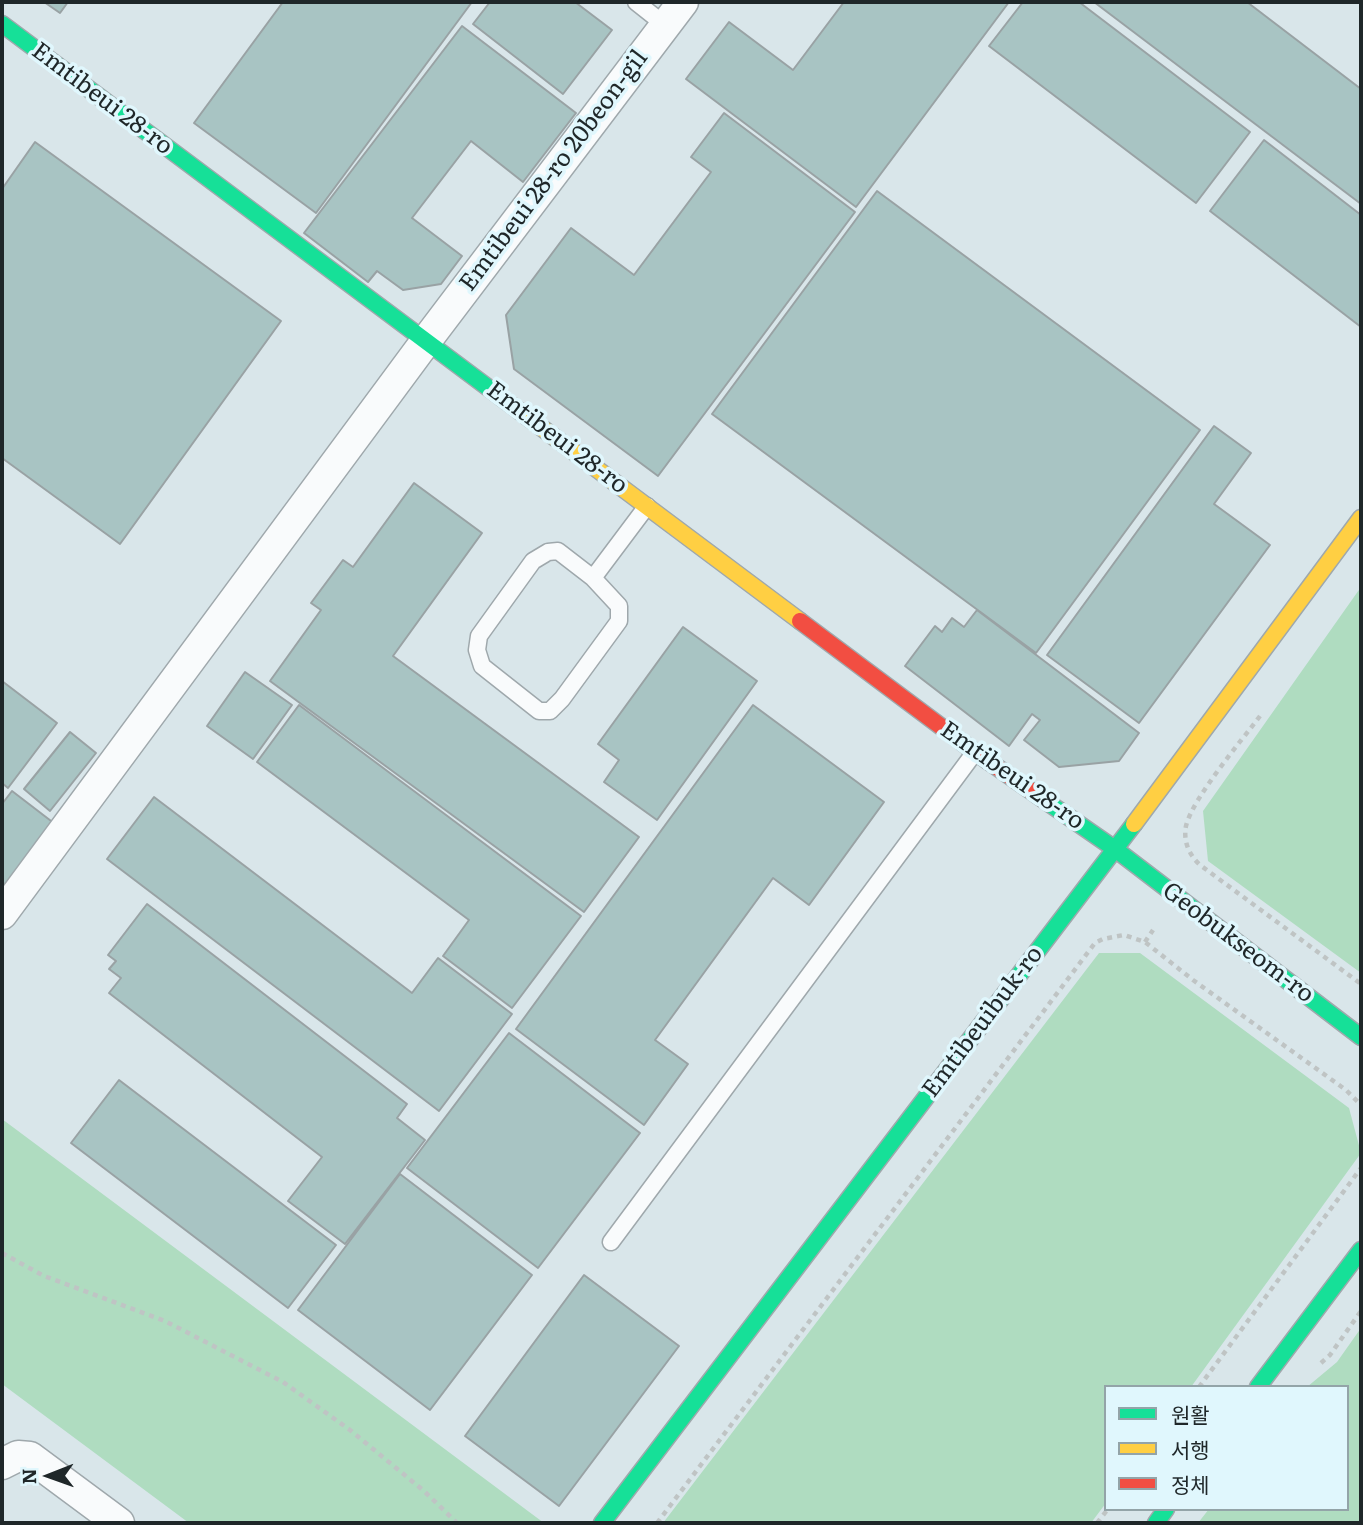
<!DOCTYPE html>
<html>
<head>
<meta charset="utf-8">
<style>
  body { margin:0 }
  #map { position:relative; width:1363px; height:1525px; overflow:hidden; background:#d9e6ea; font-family:Literata,"Noto Sans KR",serif }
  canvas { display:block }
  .frame { position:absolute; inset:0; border:4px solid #1f2729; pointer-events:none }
  .legend { position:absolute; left:1104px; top:1385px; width:245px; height:126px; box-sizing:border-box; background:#e0f7fd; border:2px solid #93a4a8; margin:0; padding:9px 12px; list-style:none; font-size:21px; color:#1f2729 }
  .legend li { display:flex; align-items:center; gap:14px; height:35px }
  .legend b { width:35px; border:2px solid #93a4a8 }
  .north { position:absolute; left:14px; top:1441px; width:70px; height:70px; -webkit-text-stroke:5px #e0f7fd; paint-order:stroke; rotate:269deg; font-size:19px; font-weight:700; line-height:28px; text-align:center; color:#1f2729 }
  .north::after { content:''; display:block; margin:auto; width:24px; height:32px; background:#1f2729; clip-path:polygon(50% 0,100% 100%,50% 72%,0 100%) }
</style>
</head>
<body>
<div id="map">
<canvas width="1363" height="1525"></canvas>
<div class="frame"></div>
<ul class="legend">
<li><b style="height:9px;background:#16e098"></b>원활</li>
<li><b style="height:9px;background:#ffcf43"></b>서행</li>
<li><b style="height:9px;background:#f24e42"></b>정체</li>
</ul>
<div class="north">N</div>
</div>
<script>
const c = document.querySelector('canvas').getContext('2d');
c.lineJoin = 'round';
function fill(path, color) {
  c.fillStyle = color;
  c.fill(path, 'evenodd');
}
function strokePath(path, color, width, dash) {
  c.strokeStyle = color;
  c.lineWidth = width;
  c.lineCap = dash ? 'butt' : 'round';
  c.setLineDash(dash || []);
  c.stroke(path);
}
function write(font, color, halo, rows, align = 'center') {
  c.font = font + ' Literata,serif';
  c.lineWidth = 7;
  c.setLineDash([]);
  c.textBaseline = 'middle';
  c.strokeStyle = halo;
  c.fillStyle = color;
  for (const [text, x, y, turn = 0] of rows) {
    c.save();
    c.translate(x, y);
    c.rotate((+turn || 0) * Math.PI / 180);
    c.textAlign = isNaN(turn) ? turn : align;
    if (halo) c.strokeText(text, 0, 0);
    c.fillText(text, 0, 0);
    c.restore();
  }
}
fill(new Path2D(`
  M1361 587V973L1208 861 1203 811Z
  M1099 953H1140L1349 1108 1361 1153 1191 1387H1106V1503L1091 1523H663Z
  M2 1119 544 1523H189L2 1384Z
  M1361 1328V1523H1198L1209 1509H1347V1387H1307L1337 1362Z`), '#afdcc0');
const building = new Path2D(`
  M44 2H68L60 13Z
  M283 2H472L316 213 194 123Z
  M490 2H575L612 30 563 94 473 24Z
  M844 2H1009L856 207 686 79 729 22 793 70Z
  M1023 2H1079L1250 132 1196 203 989 46Z
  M1094 2H1247L1361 89V204Z
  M462 26 576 113 523 182 471 141 412 218 462 256 441 284 403 290 377 271 368 282 304 233Z
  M724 113 855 212 658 476 514 369 506 315 571 228 634 275 711 172 691 157Z
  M1264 140 1361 215V327L1210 211Z
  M35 142 281 321 120 544 2 458V189Z
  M877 191 1200 430 1036 653 712 414Z
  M1214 426 1251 453 1214 504 1270 545 1139 723 1047 655Z
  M414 483 482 533 393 656 639 837 584 912 270 681 321 610 311 603 343 560 353 567Z
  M977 610 1139 733 1119 761 1059 767 1024 740 1040 720 1032 714 1009 746 905 666 935 626 942 632 952 618 964 627Z
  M683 627 757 681 657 820 604 782 619 760 598 744Z
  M245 672 292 705 253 759 207 726Z
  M2 681 57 723 8 788 2 783Z
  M299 705 581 916 512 1008 443 956 469 920 257 762Z
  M753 705 884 802 809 905 773 878 655 1040 688 1064 644 1125 516 1029Z
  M70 732 96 753 50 811 24 789Z
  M12 791 55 824 7 886 2 882V804Z
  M154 797 412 993 438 958 512 1014 439 1111 107 859Z
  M147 904 407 1104 397 1118 425 1140 345 1244 288 1201 322 1157 109 993 121 978 109 969 116 961 108 955Z
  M509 1033 640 1133 538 1268 407 1168Z
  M119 1080 336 1245 288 1308 71 1143Z
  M400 1174 532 1275 430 1410 298 1310Z
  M584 1275 679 1346 559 1506 465 1436Z`);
fill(building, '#a8c4c3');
strokePath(building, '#99a2a4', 2);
const lane = new Path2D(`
  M636 2 665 25
  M593 578 619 606V621L562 699 550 711H539L482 666 477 650 479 636 533 561 548 552 558 551 593 578 647 506
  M611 1242 975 752`);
const street = new Path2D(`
  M2 914 426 341 683 2
  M2 1464 18 1456 30 1457 119 1523`);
const fast = new Path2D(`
  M2 24 522 413
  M1037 795 1115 849 1361 1037
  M1258 1387 1361 1250
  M602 1523 1134 824
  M1156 1523 1166 1509`);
const slow = new Path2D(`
  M522 413 800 621
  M1134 824 1361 518`);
const jam = new Path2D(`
  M800 621 975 752 1037 795`);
strokePath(lane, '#9fa8ac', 19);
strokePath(street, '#9fa8ac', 33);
strokePath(fast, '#9fa8ac', 19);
strokePath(slow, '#9fa8ac', 19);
strokePath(jam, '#9fa8ac', 19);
strokePath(new Path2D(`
  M1260 716C1242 740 1192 799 1186 826 1183 841 1189 855 1200 865L1361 984
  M1145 942 1153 930
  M2 1253 44 1276 165 1321 283 1382 350 1430 424 1491 457 1523
  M1321 1363 1330 1355 1361 1311
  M1199 1387 1361 1168
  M657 1523 1095 943 1103 939 1124 935 1145 942 1193 980 1346 1090 1361 1105
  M1097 1523 1108 1509`), '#bfc4c4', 4.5, [5, 5]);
strokePath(lane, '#f9fbfc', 16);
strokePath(street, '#f9fbfc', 30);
strokePath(fast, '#16e098', 16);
strokePath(slow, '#ffcf43', 16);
strokePath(jam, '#f24e42', 16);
write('24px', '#1f2729', '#e0f7fd', [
  ["Emtibeui 28-ro",102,99,37],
  ["Emtibeui 28-ro 20beon-gil",554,171,-53],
  ["Emtibeui 28-ro",557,438,37],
  ["Emtibeui 28-ro",1012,776,35],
  ["Geobukseom-ro",1238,943,37],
  ["Emtibeuibuk-ro",983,1022,-53]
]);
</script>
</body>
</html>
